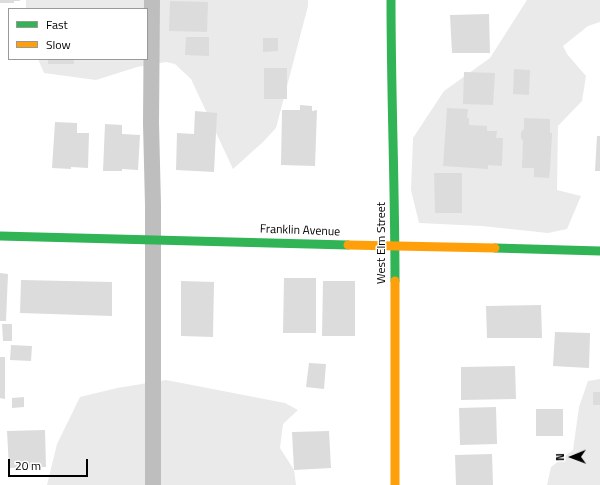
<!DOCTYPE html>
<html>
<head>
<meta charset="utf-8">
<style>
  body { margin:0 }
  #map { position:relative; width:600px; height:485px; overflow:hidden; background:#fff; font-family:"Titillium Web",sans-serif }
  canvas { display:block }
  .legend { position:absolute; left:8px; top:8px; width:140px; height:52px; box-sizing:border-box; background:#fff; border:1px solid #999; margin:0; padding:5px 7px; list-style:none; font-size:12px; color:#000 }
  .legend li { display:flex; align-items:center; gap:8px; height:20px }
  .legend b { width:20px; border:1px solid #999 }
  .north { position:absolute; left:552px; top:437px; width:40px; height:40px; -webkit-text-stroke:3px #fff; paint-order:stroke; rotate:269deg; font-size:11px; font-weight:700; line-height:16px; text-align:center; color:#000 }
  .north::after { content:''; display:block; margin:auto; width:14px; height:18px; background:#000; clip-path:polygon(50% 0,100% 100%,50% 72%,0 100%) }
  .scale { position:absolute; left:8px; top:459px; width:80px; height:18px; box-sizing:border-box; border:2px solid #000; border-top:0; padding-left:5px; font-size:12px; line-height:14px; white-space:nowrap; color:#000; -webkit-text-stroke:3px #fff; paint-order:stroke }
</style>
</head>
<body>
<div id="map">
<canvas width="600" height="485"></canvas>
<ul class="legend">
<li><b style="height:5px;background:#30b455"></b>Fast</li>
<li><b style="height:5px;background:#ff9f0a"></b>Slow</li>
</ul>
<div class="north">N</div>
<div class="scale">20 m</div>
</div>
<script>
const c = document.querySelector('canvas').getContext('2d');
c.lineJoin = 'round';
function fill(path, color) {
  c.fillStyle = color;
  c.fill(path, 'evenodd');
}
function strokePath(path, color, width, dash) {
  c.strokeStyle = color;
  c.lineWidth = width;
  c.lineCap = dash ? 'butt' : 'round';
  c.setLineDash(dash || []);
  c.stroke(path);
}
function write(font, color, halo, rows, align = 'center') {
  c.font = font + ' "Titillium Web",sans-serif';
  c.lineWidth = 3;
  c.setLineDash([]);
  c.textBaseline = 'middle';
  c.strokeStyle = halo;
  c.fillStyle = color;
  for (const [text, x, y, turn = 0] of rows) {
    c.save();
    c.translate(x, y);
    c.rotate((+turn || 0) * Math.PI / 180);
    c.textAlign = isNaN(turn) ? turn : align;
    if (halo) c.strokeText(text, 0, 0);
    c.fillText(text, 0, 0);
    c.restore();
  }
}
fill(new Path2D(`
  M26 0H308V6L276 128 263 142 233 169 191 79 175 64 166 62 137 67 96 80 44 73 38 59H147V9H26Z
  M527 0H600V22L588 26 563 46 567 54 586 76 582 101 558 126 557 190 581 196 567 229 548 233 482 226 419 223 411 190 413 138 444 91 490 58Z
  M600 379V485H547L551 467 573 450 579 407 588 381Z
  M166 380 285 403 298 410 283 424 280 448 294 470 296 485H47L57 444 80 397 117 388Z`), '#eaeaea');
fill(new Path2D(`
  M0 0H20V1H14V3H0Z
  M170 1 208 2 207 32 169 31Z
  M489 14 490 53H452L450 15Z
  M186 37H209V56L185 55Z
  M263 38H278V51L263 52Z
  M48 59H74V64H48Z
  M264 68H287V99H264Z
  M514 69 530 70 529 95 513 94Z
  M464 72 495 73 493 105 463 104Z
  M300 105 312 106V111L317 110 315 166 281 165 282 110H300Z
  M447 108 468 109 467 118H469V125L487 126V131H497L496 138H503L502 166 488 165V169L443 166Z
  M195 111 217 113 214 172 176 170 177 133 194 134Z
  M524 118 550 119V133H552L550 169 549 178 534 177V168H522L523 141 521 138V132L524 129Z
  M55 122 77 123V133H89L88 168 71 167V169L52 168Z
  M105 124 122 125V134L140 135 138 170 122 169V171H103Z
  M597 136H600V171H595Z
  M434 173H462V213H435Z
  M0 273 8 274 6 321H0Z
  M284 278H316V333H283Z
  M21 280 112 282V316L20 313Z
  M181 281 214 282 213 337 181 336Z
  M323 281H355V336H322Z
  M541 305 542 338H487L486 306Z
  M2 324H12V341H3Z
  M555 332 590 333 589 368 553 366Z
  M11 345 32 346 31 361 10 360Z
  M0 357H5V399L0 398Z
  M309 363 326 364 324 389 306 387Z
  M515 366 516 399 461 400V367Z
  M593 392H600V405H593Z
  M24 397V407L12 408V398Z
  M496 407 497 444 460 445 459 408Z
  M536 409H563V436H536Z
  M45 430 46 467 9 468 7 431Z
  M329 431 331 468 294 470 292 432Z
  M492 454 493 485H456L455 455Z`), '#dcdcdc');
strokePath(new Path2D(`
  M152 0 151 123 153 205V485`), '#bebebe', 16);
strokePath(new Path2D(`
  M391 0C391 94 395 187 395 281
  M0 236 348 245
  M495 248 600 251`), '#30b455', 9);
strokePath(new Path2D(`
  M348 245 495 248
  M395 281V485`), '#ff9f0a', 9);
write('12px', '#000', '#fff', [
  ["Franklin Avenue",300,231,2],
  ["West Elm Street",382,243,-90]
]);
</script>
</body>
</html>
